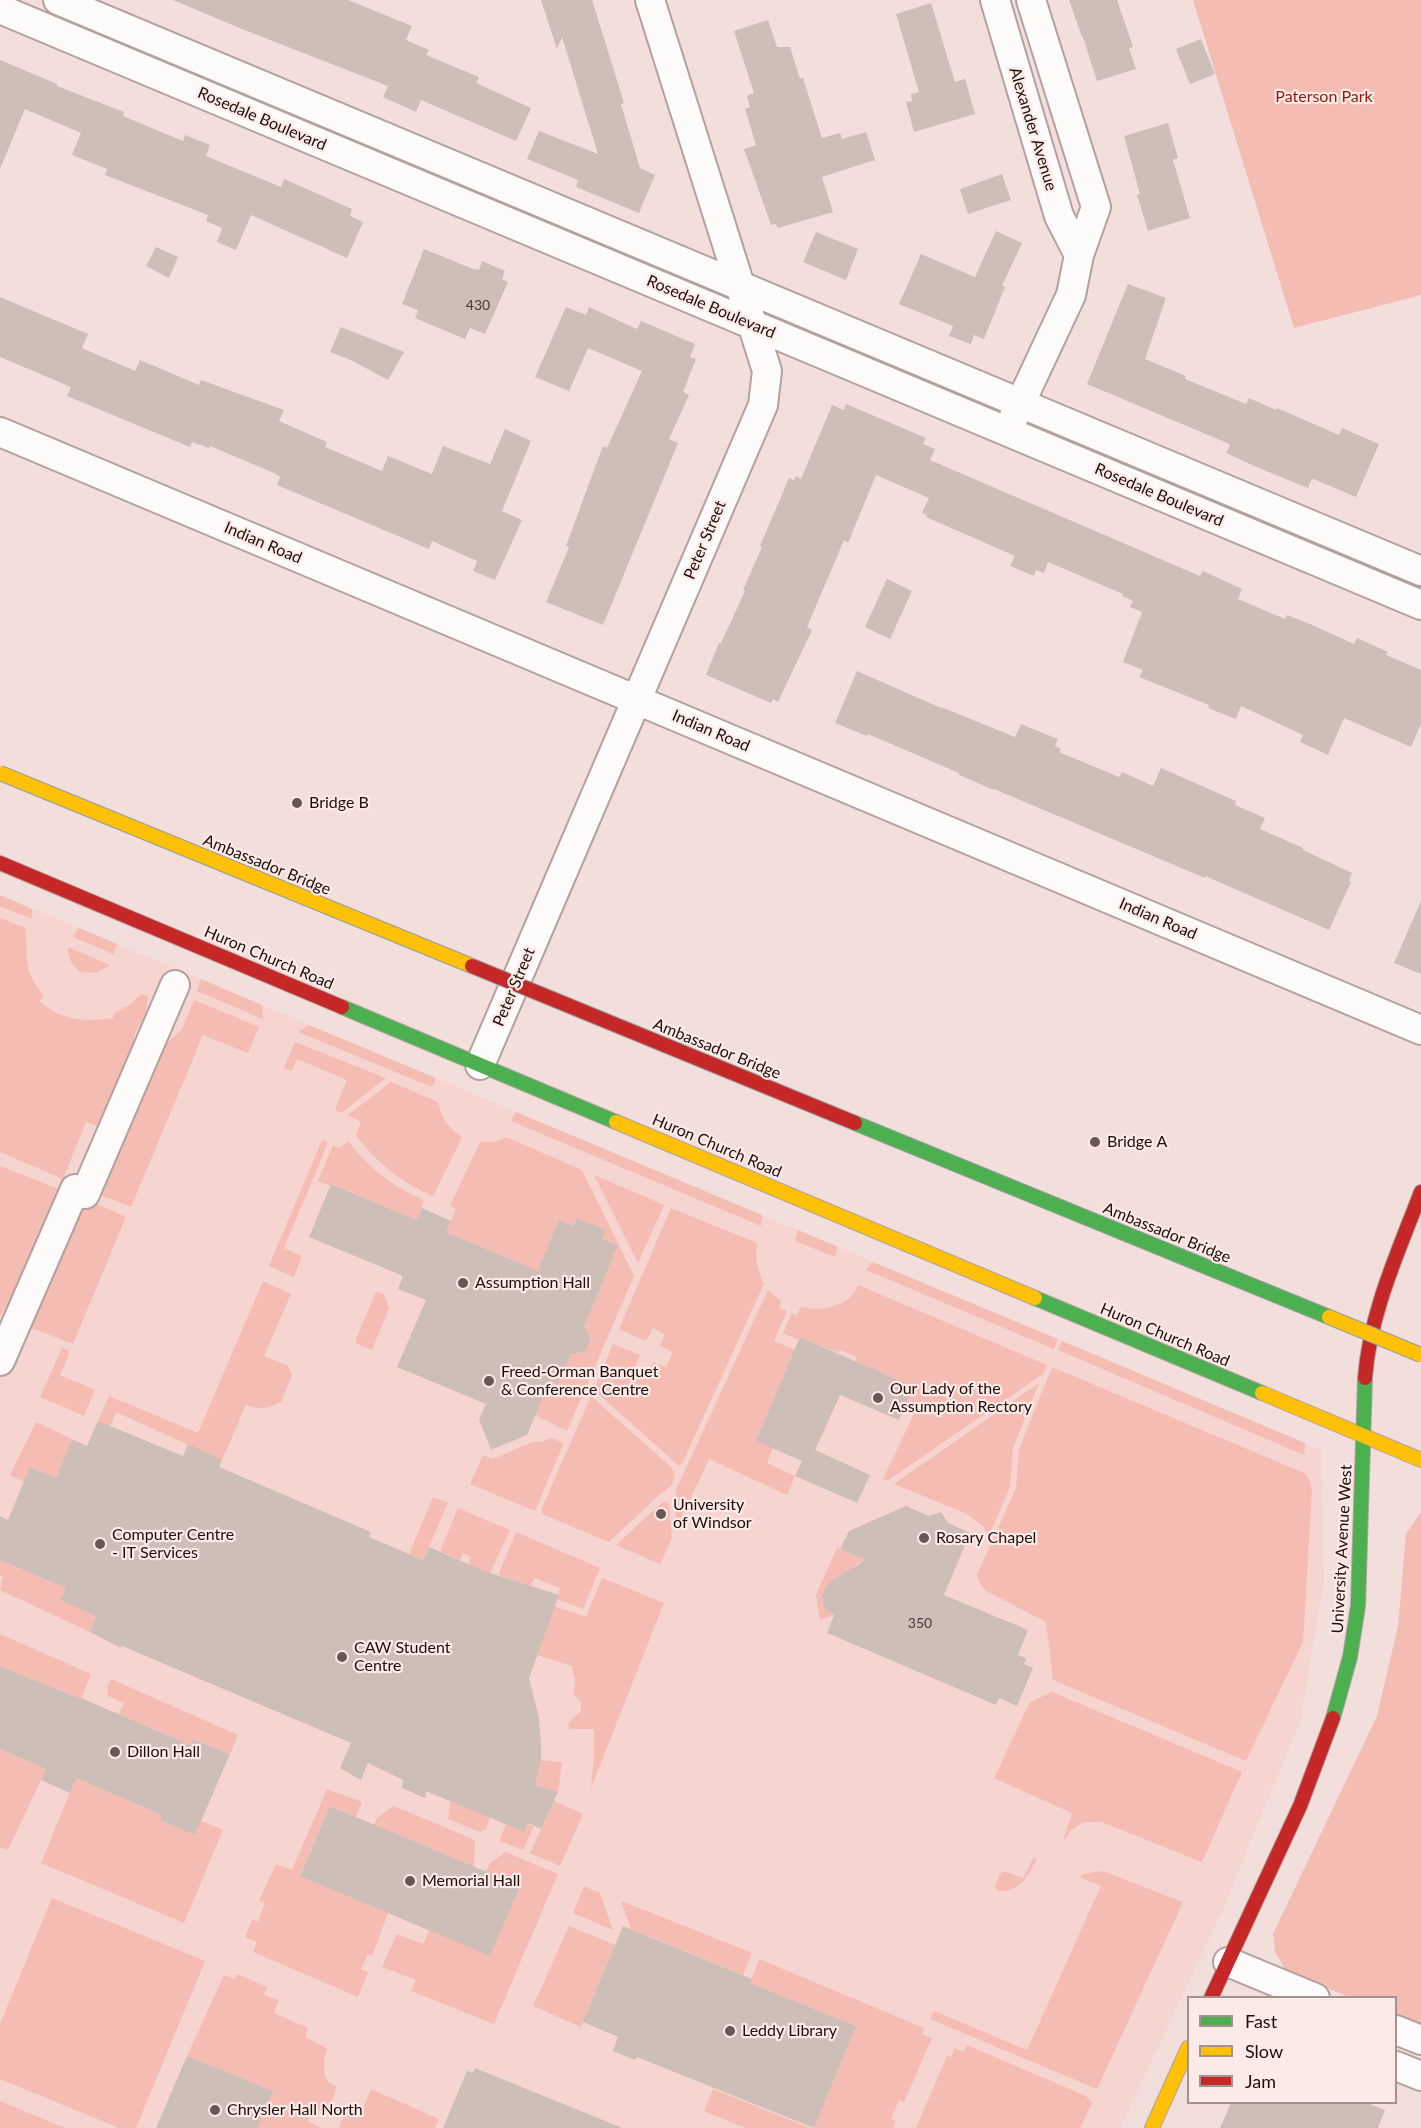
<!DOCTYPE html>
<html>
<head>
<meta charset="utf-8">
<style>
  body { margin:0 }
  #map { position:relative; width:1421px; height:2128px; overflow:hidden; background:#f2dedb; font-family:Lato,sans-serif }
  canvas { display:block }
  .legend { position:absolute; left:1187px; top:1996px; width:210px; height:108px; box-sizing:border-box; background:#fceae6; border:2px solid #a3928f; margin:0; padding:8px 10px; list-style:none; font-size:18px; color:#1d0e0c }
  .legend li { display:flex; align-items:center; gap:12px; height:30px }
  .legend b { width:30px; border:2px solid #a3928f }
</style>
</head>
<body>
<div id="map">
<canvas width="1421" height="2128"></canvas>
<ul class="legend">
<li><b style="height:8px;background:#4caf50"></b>Fast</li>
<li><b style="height:8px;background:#ffc107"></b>Slow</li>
<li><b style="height:8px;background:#c62828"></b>Jam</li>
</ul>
</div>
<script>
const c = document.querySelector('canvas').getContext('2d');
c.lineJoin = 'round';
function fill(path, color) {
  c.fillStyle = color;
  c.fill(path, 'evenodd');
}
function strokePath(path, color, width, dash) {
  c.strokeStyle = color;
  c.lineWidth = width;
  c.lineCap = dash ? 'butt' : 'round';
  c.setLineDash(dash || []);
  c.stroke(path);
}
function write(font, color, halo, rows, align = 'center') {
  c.font = font + ' Lato,sans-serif';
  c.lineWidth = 4.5;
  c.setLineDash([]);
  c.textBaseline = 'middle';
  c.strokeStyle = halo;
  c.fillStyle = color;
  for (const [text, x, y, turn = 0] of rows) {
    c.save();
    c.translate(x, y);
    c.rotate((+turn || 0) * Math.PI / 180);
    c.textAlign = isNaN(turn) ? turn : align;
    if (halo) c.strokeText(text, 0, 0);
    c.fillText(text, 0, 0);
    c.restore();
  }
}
fill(new Path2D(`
  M0 895 1321 1450 1324 1579 1301 1719 1224 1907 1120 2128H0Z`), '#f6d5d0');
fill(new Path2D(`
  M1193 0H1421V295L1294 328Z
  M0 895 32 909V919L0 906Z
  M0 918 25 928C29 959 21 969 44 996L39 1001C63 1021 83 1022 113 1018L114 1013 131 1004 141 994 148 996 146 1012 133 1038 140 1041 103 1128 86 1122 63 1179 0 1152Z
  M79 928 117 944 113 954 73 937Z
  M68 947 110 965 96 973 80 972C72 965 68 959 68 947Z
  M201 979 262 1005 263 1019 197 991Z
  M194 1000 259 1027 248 1053 203 1035 131 1207 100 1195 160 1050 182 1029Z
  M309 1025 436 1078 432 1087 298 1032Z
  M295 1042 386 1078 341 1113 335 1110 347 1080 297 1059 291 1071 284 1068Z
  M391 1082 438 1102C442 1118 448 1128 462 1137L433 1196C401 1183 378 1163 356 1136L361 1122 348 1115Z
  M516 1112 762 1215 761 1226 511 1121Z
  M506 1137 582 1170 634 1276 567 1431 535 1415 550 1380 559 1383 571 1354 585 1352 591 1338 584 1327 618 1245 602 1239 605 1230 577 1218 573 1226 559 1221 532 1287 517 1262 446 1232 456 1209 450 1206 480 1142H495Z
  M322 1140 328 1143 284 1248 302 1256 294 1277 269 1266Z
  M348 1141C370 1169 391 1186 424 1200L417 1220 332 1184 330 1186 318 1181 333 1145 339 1148Z
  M0 1166 59 1189 11 1299 0 1317Z
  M594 1175 664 1205 638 1263Z
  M83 1198 126 1217 73 1344 26 1326Z
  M671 1208 757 1243C755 1259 757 1270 764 1284L682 1464 678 1465 594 1390 613 1344 640 1355 635 1367 648 1373 653 1362 666 1367 673 1352 660 1346 665 1334 653 1328 646 1341 619 1329Z
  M798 1230 838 1247 835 1257 795 1241Z
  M873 1262 1058 1339 1054 1349 866 1270Z
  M263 1281 291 1294 264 1356 288 1366 292 1375 281 1402C267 1409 260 1410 246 1405L222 1460 116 1412 110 1426 98 1421 109 1396 198 1433Z
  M858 1285 1047 1365 1043 1374 887 1481 883 1479 914 1414 904 1408 913 1387 855 1362 857 1357 840 1350 839 1353 800 1337 798 1340 783 1333 792 1313 797 1315 801 1307C821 1311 850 1308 858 1285Z
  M768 1290 781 1301 779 1308 787 1311 774 1341 795 1350 756 1441 773 1448 767 1463 795 1476 787 1495 709 1459 676 1529V1490Z
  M376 1292 384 1294 389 1308 372 1350 357 1344 356 1339Z
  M1062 1341 1305 1443 1304 1455 1058 1350Z
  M62 1348 70 1351 60 1375 95 1390 84 1416 40 1397Z
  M1052 1367 1304 1473 1309 1479 1312 1490 1303 1642 1246 1761 1053 1680 1046 1622 986 1591 980 1584 977 1575 1016 1488 1019 1449Z
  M1039 1383 1013 1448 1010 1487 989 1536 982 1525 965 1513 894 1484Z
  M591 1396 671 1467 675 1474 672 1485 657 1497 609 1542 542 1514V1508Z
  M36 1422 72 1439 56 1478 31 1467 24 1482 10 1475Z
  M551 1438 564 1443 535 1511 470 1484 483 1455 493 1459 535 1441 541 1442Z
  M433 1497 448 1503 423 1560 409 1554Z
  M664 1501 669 1504 672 1538 660 1564 616 1545Z
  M458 1508 510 1530 484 1586 463 1577 471 1557 463 1553 460 1560 440 1551Z
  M1421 1512V2028L1396 2017V1998L1349 1997 1286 1971 1275 1952 1273 1934 1377 1716 1398 1626 1406 1534Z
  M516 1532 600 1568 583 1609 557 1599 560 1588 534 1578 531 1586 498 1575Z
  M837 1548 876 1564 874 1569 858 1562 850 1579 839 1576C822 1587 816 1601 834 1615L820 1620 816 1595Z
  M0 1560 66 1588 61 1600 96 1616 90 1632 0 1590 3 1576 0 1575Z
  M602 1578 664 1603 591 1788 594 1757V1729H569L568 1723 581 1711V1702L574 1694 575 1680 572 1666 537 1655 554 1606 586 1617Z
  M0 1634 91 1674 81 1699 0 1666Z
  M111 1679 238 1735 230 1754 194 1739 191 1745 119 1714 124 1703 108 1696 107 1688Z
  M1052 1692 1242 1772 1202 1862 1102 1822H1084L1070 1831 1066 1839 1064 1838 1072 1813 994 1778 1030 1702Z
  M0 1749 46 1769 8 1850 0 1847Z
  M541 1760 562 1762 558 1793 535 1785Z
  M76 1778 162 1815 160 1820 195 1834 201 1821 223 1830 184 1923 41 1863Z
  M327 1789 362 1802 356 1817 330 1806 300 1875 388 1913 372 1956 368 1954 361 1969 368 1972 358 1997 253 1952 257 1942 245 1937 252 1919 258 1922 265 1903 259 1901 276 1864 292 1870Z
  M450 1801 490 1817 486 1829 480 1832 448 1819Z
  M554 1801 583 1814 560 1866 530 1853Z
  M394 1806 475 1840 474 1867 374 1825 377 1818Z
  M506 1824 524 1831 528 1824 534 1826 523 1850 499 1841Z
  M506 1852 558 1874 494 2024 411 1991 416 1980 382 1967 397 1934 423 1944 429 1930 519 1886 486 1872 490 1863Z
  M1034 1857 1037 1859C1029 1875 1019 1893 998 1891L995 1887 1000 1874 1004 1871 1023 1878Z
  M1099 1871 1108 1873 1183 1902 1097 2089 930 2019 934 2011 1027 2050 1101 1886 1081 1878V1875Z
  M584 1886 600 1893 613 1930 573 1913Z
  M52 1898 205 1961 136 2128H119L0 2079V2024Z
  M621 1901 752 1953 743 1975 631 1929Z
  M569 1926 615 1945 581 2027 533 2006Z
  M759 1959 924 2028 922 2034 932 2038 904 2102 899 2100 891 2119 896 2121 893 2128H814L856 2026 750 1983Z
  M237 1974 267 1987 264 1995 279 2000 274 2013 308 2028 305 2037 327 2048C324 2056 323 2070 326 2078 327 2083 333 2085 337 2087L327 2114 313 2108 308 2121 321 2128H257L272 2091 187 2056 224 1975 235 1979Z
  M967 2045 1086 2096 1092 2103 1080 2128H916L947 2056 951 2057 955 2048 964 2052Z
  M371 2089 439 2119 435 2128H339L347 2107 362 2111Z
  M713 2089 810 2128H745L704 2111Z
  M0 2101 65 2128H0Z`), '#f4bcb3');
fill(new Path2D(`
  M173 0H348L412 26 406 40 429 50 426 55 479 77 476 83 531 108 516 141 421 100 416 112 383 97 388 86 242 29Z
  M541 0H592L624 103 621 104 640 168 655 175 639 213 576 187 578 180 527 159 539 131 598 154 562 37 557 49Z
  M1069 0H1117L1133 47 1129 48 1136 69 1097 81 1083 37H1082Z
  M931 3 955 82 965 79 975 114 914 132 906 102 912 101 911 94 919 92 896 14Z
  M768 20 777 47H790L800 79 803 78 822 138 840 133 842 139 866 132 875 160 822 177 833 212 778 228 776 224 771 225 744 149 756 145 745 109 750 107 747 96 754 93 734 31Z
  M1201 39 1215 74 1190 84 1176 49Z
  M0 60 57 84V86L124 112 123 116 183 141 185 135 210 145 206 156 281 187 284 179 352 209 350 216 363 222 347 258 251 215 236 250 217 242 222 228 206 221 208 215 105 175 107 169 72 155 81 133 25 109 0 169Z
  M1168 123 1178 158 1173 160 1190 218 1148 231 1137 195 1140 194 1124 136Z
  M1002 174 1011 200 968 214 960 189Z
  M996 231 1022 243 1002 286 1005 287 984 339 974 335 971 344 949 336 953 326 899 304 921 254 975 277Z
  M816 232 858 249 846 280 803 262Z
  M156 247 178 257 169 278 146 266Z
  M424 249 473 269 479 270 482 261 505 271 502 279 508 282 485 334 470 328 465 339 415 318 418 310 402 304Z
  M1128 284 1166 298 1145 359 1186 376 1185 379 1246 404 1249 398 1276 410 1277 408 1339 435 1342 428 1379 444 1356 497 1316 480 1312 479 1308 488 1261 469 1226 453 1230 445 1227 443 1087 384Z
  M0 297 88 334 82 348 135 371 140 360 199 385 201 380 284 410 279 421 327 442 325 447 382 471 388 456 432 474 443 446 490 464 505 429 531 441 502 511 522 520 495 580 473 571 477 561 432 541 429 549 277 485 280 477 274 473 210 446 209 448 192 442 190 447 67 396 71 387 0 357Z
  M566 307 586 315 589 307 637 329 641 321 695 344 690 357 696 359 683 392 689 395 669 439 678 443 603 625 546 602 569 547 566 546 603 446 607 448 642 371 588 348 569 391 535 377Z
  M341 327 404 352 388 380 351 360 330 352Z
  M846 404 926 438 923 444 935 449 930 460 1200 576 1203 571 1242 589 1238 599 1285 619 1287 615 1310 624 1354 644 1357 638 1388 652 1386 655 1421 670V724L1411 747 1344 718 1328 755 1300 742 1303 735 1241 706 1236 719 1208 708 1209 705 1139 677 1143 670 1123 662 1142 612 1130 607 1133 601 1122 596 1123 594 1048 562 1044 573 1036 570 1034 576 1010 566 1015 556 926 517 927 515 922 513 929 498 876 475 848 543 844 540 807 627 812 630 778 702 773 699 771 703 706 675 719 643H721L745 591 743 590 762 547 760 546 789 478 794 480 796 476 801 479 832 405 844 410Z
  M887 579 912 591 890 639 865 627Z
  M857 671 941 708V707L1015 737 1021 724 1033 729 1058 739 1055 746 1061 749 1059 752 1119 777 1122 772 1153 786 1161 768 1236 801 1235 805 1265 818 1260 829 1303 848V850L1352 873 1349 881 1351 882 1329 930 1205 876V878L994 789V790L959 775V773L868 734 867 736 835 723Z
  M1421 901V974L1394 963Z
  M331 1184 417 1220 422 1208 433 1213 451 1221 446 1232 538 1271 559 1220 573 1226 577 1218 606 1230 602 1239 618 1245 584 1327 591 1338 585 1352 571 1354 558 1384 550 1380 527 1435 491 1450 479 1419 486 1404 397 1367 426 1300 398 1289 403 1276 309 1237Z
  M800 1337 914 1387 899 1420 840 1395 815 1450 870 1475 857 1503 795 1476 802 1461 756 1441Z
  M98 1421 183 1456 188 1444 222 1460 219 1467 371 1532 369 1537 423 1560 429 1547 484 1571 559 1595 529 1678 539 1718 541 1744V1760L535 1785 558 1792 541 1829 528 1823 524 1832 426 1791 425 1798 402 1788 403 1780 368 1763 361 1780 340 1768 351 1743 122 1646 121 1648 90 1632 96 1616 60 1600 66 1588 0 1560V1516L8 1520 30 1467 56 1478 72 1439 87 1446Z
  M906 1506 929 1516 941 1512 948 1523 970 1533 944 1595 1028 1630 1018 1655 1026 1658 1024 1664 1033 1668 1017 1706 999 1698 996 1705 827 1633 834 1615 825 1608 822 1596 828 1583 866 1560 840 1549 849 1531Z
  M0 1666 81 1699V1698L191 1745 193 1739 230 1754 195 1835 160 1820 162 1815 76 1778 70 1793 41 1780 46 1769 0 1749Z
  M330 1806 520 1886 490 1956 300 1876Z
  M623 1926 752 1979 750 1983 856 2026 814 2128 637 2057 635 2060 613 2051 618 2037 583 2022Z
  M187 2056 273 2091 257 2128H156Z
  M475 2068 620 2127V2128H443L467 2071 473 2073Z
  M1231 2103H1367L1385 2110 1378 2128H1220Z`), '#cebeb8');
const street = new Path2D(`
  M58 0 1421 571
  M995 0 1059 216 1079 255
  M0 9 1421 605
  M1012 421 1071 295 1079 255 1096 207 1031 0
  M0 432 1421 1030
  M480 1065 763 405 767 371 650 0
  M0 1361 75 1189 85 1194 175 985
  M1228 1962 1315 1998
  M1396 2030 1421 2040
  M1396 2066 1421 2076`);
const fast = new Path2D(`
  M342 1007 616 1122
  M1035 1298 1262 1393
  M1333 1718 1350 1657 1358 1606 1365 1378`);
const slow = new Path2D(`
  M616 1122 1035 1298
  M1262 1393 1421 1460
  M1152 2128 1188 2048`);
const jam = new Path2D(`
  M0 863 342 1007
  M1365 1378C1370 1312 1398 1253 1421 1192
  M1211 1998 1300 1806 1333 1718`);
strokePath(street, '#b2a19e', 32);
strokePath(fast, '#b2a19e', 16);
strokePath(slow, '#b2a19e', 16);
strokePath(jam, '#b2a19e', 16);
strokePath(street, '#fdfafa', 28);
strokePath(fast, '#4caf50', 14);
strokePath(slow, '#ffc107', 14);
strokePath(jam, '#c62828', 14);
const fastBridge = new Path2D(`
  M855 1123 1329 1317`);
const slowBridge = new Path2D(`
  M0 773 472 966
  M1329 1317 1421 1355`);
const jamBridge = new Path2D(`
  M472 966 855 1123`);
strokePath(fastBridge, '#999c9d', 16, []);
strokePath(slowBridge, '#999c9d', 16, []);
strokePath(jamBridge, '#999c9d', 16, []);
strokePath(fastBridge, '#4caf50', 14);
strokePath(slowBridge, '#ffc107', 14);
strokePath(jamBridge, '#c62828', 14);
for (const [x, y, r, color] of [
  [297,803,6,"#685754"],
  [1095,1142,6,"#685754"],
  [463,1283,6,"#685754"],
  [489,1381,6,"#685754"],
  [878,1398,6,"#685754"],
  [661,1514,6,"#685754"],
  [924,1538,6,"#685754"],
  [100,1544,6,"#685754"],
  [342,1657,6,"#685754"],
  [115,1752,6,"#685754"],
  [410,1881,6,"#685754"],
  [730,2031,6,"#685754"],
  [215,2110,6,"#685754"]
]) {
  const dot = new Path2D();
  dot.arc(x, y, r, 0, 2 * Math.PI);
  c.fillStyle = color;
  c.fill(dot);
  strokePath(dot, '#fceae6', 2);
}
write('14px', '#493a37', null, [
  ["430",478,305],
  ["350",920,1623]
]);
write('16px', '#951810', '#fceae6', [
  ["Paterson Park",1324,97]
]);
write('16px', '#1d0e0c', '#fceae6', [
  ["Rosedale Boulevard",262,119,23],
  ["Alexander Avenue",1033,129,73],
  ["Rosedale Boulevard",711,307,23],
  ["Rosedale Boulevard",1159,495,23],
  ["Peter Street",705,540,-67],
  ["Indian Road",263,543,23],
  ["Indian Road",711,731,23],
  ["Ambassador Bridge",267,865,22],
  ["Indian Road",1158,919,23],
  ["Huron Church Road",269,958,23],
  ["Peter Street",514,987,-67],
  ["Ambassador Bridge",717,1049,22],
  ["Huron Church Road",717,1146,23],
  ["Ambassador Bridge",1167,1233,22],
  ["Huron Church Road",1165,1335,23],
  ["University Avenue West",1342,1549,-87]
]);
write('16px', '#1d0e0c', '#fceae6', [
  ["Bridge B",309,803],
  ["Bridge A",1107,1142],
  ["Assumption Hall",475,1283],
  ["Freed-Orman Banquet",501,1372],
  ["& Conference Centre",501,1390],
  ["Our Lady of the",890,1389],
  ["Assumption Rectory",890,1407],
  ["University",673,1505],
  ["of Windsor",673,1523],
  ["Computer Centre",112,1535],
  ["- IT Services",112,1553],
  ["Rosary Chapel",936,1538],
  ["CAW Student",354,1648],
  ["Centre",354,1666],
  ["Dillon Hall",127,1752],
  ["Memorial Hall",422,1881],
  ["Leddy Library",742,2031],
  ["Chrysler Hall North",227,2110]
], 'left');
</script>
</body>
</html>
